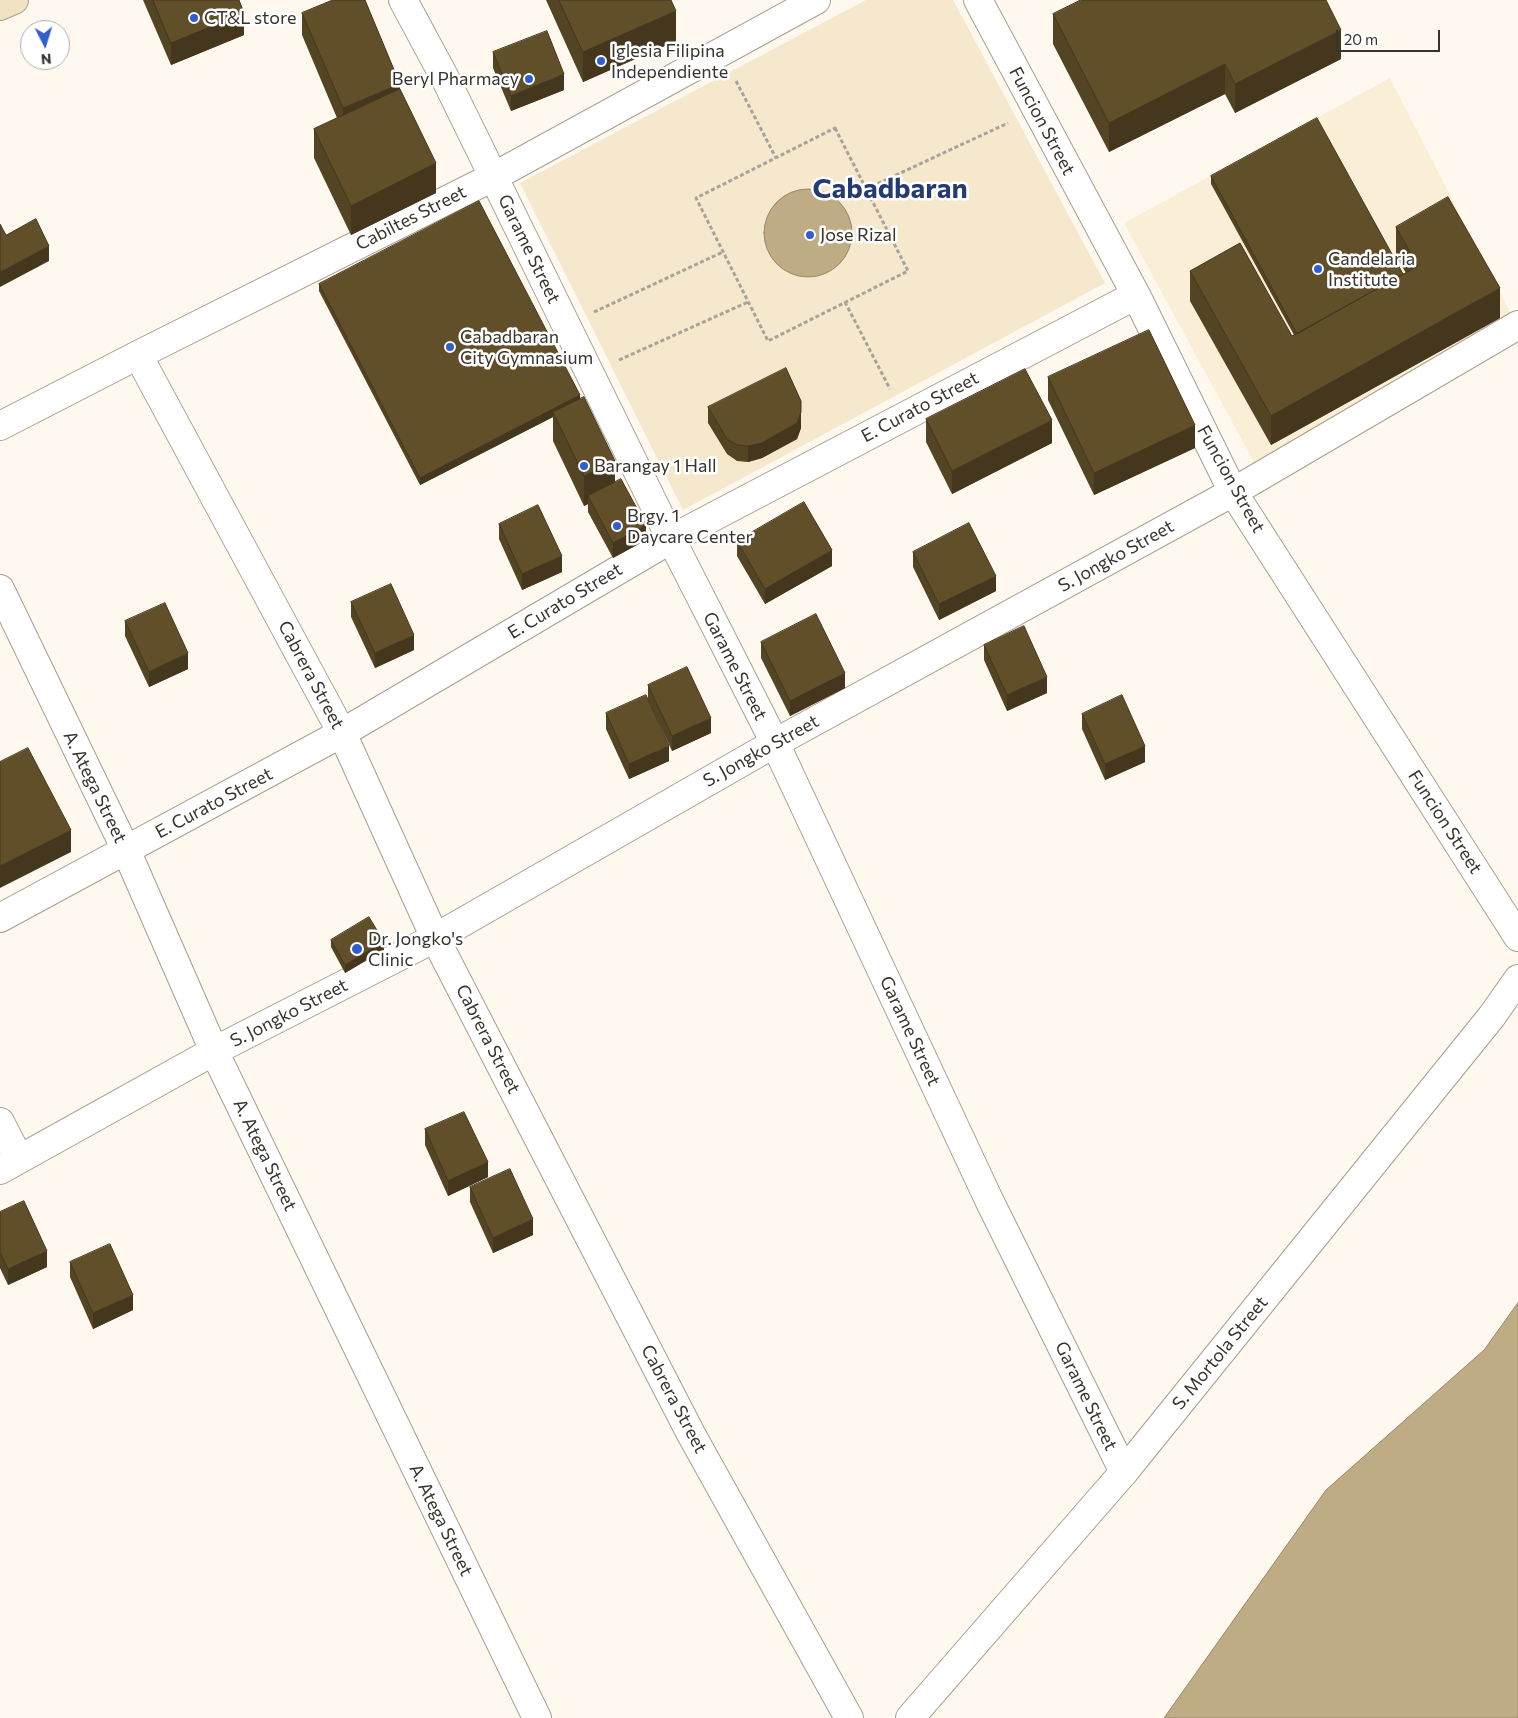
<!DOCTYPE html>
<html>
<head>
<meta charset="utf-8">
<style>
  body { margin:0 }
  #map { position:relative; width:1518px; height:1718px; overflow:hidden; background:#fef8ee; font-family:Commissioner,sans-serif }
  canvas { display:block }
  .north { position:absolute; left:20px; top:20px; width:50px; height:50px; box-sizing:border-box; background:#fff; border:1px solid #afadab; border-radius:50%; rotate:175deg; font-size:14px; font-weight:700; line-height:20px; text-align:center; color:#37332d }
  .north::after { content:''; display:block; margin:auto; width:18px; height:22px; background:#325ecd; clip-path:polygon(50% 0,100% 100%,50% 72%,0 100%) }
  .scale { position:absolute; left:1336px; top:30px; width:104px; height:22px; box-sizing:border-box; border:2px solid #37332d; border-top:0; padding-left:6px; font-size:15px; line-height:18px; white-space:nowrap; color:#37332d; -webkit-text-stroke:4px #fff; paint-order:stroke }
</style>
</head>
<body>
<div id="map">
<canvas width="1518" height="1718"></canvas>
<div class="north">N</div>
<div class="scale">20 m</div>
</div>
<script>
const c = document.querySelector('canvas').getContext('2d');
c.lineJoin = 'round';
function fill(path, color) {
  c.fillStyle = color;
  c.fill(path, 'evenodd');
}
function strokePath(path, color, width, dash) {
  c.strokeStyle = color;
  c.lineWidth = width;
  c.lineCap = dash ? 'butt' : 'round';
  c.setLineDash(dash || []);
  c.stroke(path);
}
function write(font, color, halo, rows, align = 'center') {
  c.font = font + ' Commissioner,sans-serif';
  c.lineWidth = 5;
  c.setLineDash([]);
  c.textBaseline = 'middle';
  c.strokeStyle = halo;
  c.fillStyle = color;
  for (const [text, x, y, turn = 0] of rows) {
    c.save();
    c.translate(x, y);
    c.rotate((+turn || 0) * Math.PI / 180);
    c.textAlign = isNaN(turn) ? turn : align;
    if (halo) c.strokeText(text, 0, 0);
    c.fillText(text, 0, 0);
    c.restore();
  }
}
fill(new Path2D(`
  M1390 78 1511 314 1255 464 1124 223Z`), '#fbeed6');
fill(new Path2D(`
  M866 0H953L1105 283 683 510 520 183Z`), '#f5e8cc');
const water = new Path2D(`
  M764 233a44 44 0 1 1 88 0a44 44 0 1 1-88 0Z
  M1518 1303V1718H1164L1326 1490 1484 1350Z`);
fill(water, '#bfac84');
strokePath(water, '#96886a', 1);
const minor = new Path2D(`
  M403 0 446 80 671 539 775 743 989 1200 1124 1472
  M978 0 1136 295 1233 492 1518 937
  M138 355 342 733 435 938 691 1434 849 1718
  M0 426 138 355 493 177 816 0
  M0 589 126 850 214 1051 537 1718
  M0 918 342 733 671 539 1136 295
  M0 1122 19 1159
  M0 1170 214 1051 435 938 775 743 1233 492 1518 325`);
const tertiary = new Path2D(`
  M910 1718 1124 1472 1492 1016 1518 979`);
const secondary = new Path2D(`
  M0 6 14 0`);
strokePath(minor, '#a79f8f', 30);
strokePath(tertiary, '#a79f8f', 30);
strokePath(secondary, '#a79f8f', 30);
strokePath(new Path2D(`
  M736 81 776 158
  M835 128 908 271 768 341 696 198Z
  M866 189 1008 123
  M845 302 890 389
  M594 312 723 252
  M619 360 748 302`), '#a8a39a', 3, [4, 2.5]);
strokePath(minor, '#fff', 28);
strokePath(tertiary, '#fff', 28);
strokePath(secondary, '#f1e2c1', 28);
fill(new Path2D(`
  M143 0H239L244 35 171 65Z
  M546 0H671L676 41 583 82Z
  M302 13 400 90 436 193 351 235 314 158V129L337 118 302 35Z
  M1053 14 1341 59 1235 113 1225 94 1109 152 1053 44Z
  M493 52 564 90 511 111 493 68Z
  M1211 176 1403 274 1406 273 1396 256V227L1500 318 1271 445 1190 301V271L1292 336 1294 335 1211 184Z
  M319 284 580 398 615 482 646 540 613 558 588 512V504L584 506 553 441V417L420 485 319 291Z
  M1048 377 1195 448 1094 495 1048 400Z
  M708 407 801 428 797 439 762 458 748 462 737 461 727 454 708 423Z
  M926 419 1052 443 952 494 926 442Z
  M499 524 562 572 522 590 499 539Z
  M737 541 832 566 765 604 737 556Z
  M913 552 996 591 939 620 913 567Z
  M351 602 414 650 375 668 351 617Z
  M125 621 188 669 149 687 125 636Z
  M761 642 845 688 790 716 761 658Z
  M984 645 1047 693 1007 711 984 660Z
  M648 685 711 733 672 751 648 700Z
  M606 713 669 761 629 779 606 729Z
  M1082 714 1145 762 1105 780 1082 729Z
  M331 940 384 950 345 973 331 947Z
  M425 1129 488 1177 448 1196 425 1145Z
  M470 1187 533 1235 493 1253 470 1202Z
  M0 1212 47 1267 8 1285 0 1268Z
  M70 1262 133 1310 93 1329 70 1277Z`), '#534424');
fill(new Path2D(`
  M676 11V41L583 82V52Z
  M244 13V35L171 65V43Z
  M1341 30V59L1235 113V84Z
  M1225 64V94L1109 152V123Z
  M564 74V90L511 111V96Z
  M400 84V107L343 131V108Z
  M436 163V193L351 235V206Z
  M49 246V261L0 287V272Z
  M1500 288V318L1271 445V416Z
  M580 395V403L553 412V417L420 485V478Z
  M801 412V428L797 439 762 458 748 462V446Z
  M1052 420V443L952 494V471Z
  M1195 425V448L1094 495V473Z
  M615 461V491L588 496V504L584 506V476Z
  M646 525V540L613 558V543Z
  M832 550V566L765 604V589Z
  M562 556V572L522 590V574Z
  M996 576V591L939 620V604Z
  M414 635V650L375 668V653Z
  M188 653V669L149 687V672Z
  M845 673V688L790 716V701Z
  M1047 677V693L1007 711V695Z
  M711 718V733L672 751V736Z
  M669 746V761L629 779V764Z
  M1145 746V762L1105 780V764Z
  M71 830V852L0 888V866Z
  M384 942V950L345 973V965Z
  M488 1162V1177L448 1196V1181Z
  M533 1219V1235L493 1253V1238Z
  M47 1251V1267L8 1285V1269Z
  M133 1295V1310L93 1329V1313Z`), '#44371d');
const building = new Path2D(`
  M153 0H239L244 13 171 43Z
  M333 0H365L400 84 343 108 302 13Z
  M559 0H671L676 11 583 52Z
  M1081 0H1326L1341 30 1235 84 1225 64 1109 123 1053 14Z
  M547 31 564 74 511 96 493 52Z
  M400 89 436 163 351 206 314 129Z
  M1317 118 1403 274 1297 334 1211 176Z
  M1448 197 1500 288 1271 416 1190 271 1240 243 1292 336 1418 266 1396 227Z
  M479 201 580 395 420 478 319 284Z
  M36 219 49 246 0 272V224L6 235Z
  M1149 330 1195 425 1094 473 1048 377Z
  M786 368 801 401V412L797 423 762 443 748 446 737 445 727 439 708 407Z
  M1025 369 1052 420 952 471 926 419Z
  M584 397 615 461 584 476 553 412Z
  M621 479 646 525 613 543 588 496Z
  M804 502 832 550 765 589 737 541Z
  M538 505 562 556 522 574 499 524Z
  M969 523 996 576 939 604 913 552Z
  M391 584 414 635 375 653 351 602Z
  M165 603 188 653 149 672 125 621Z
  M816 614 845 673 790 701 761 642Z
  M1024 626 1047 677 1007 695 984 645Z
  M687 667 711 718 672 736 648 685Z
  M646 695 669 746 629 764 606 713Z
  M1122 695 1145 746 1105 764 1082 714Z
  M28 748 71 830 0 866V762Z
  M369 917 384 942 345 965 331 940Z
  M464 1112 488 1162 448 1181 425 1129Z
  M510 1169 533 1219 493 1238 470 1187Z
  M24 1201 47 1251 8 1269 0 1252V1212Z
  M110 1244 133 1295 93 1313 70 1262Z`);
fill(building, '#614f2a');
strokePath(building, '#44371d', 1);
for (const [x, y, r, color] of [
  [194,18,5,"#325ecd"],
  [601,61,5,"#325ecd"],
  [529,79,5,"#325ecd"],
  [810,235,5,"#325ecd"],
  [1318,269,5,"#325ecd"],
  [450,347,5,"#325ecd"],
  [584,466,5,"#325ecd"],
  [617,526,5,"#325ecd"],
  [357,949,6,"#325ecd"]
]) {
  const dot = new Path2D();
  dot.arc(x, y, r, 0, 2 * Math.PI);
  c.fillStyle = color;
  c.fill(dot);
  strokePath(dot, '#fff', 2);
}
write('18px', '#37332d', '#fff', [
  ["CT&L store",204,18],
  ["Iglesia Filipina",611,51],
  ["Independiente",611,72],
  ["Beryl Pharmacy",519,79,"right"],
  ["Jose Rizal",820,235],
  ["Candelaria",1328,259],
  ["Institute",1328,280],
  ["Cabadbaran",460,337],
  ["City Gymnasium",460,358],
  ["Barangay 1 Hall",594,466],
  ["Brgy. 1",627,516],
  ["Daycare Center",627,537],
  ["Dr. Jongko's",368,939],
  ["Clinic",368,960]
], 'left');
write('18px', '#37332d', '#fff', [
  ["Funcion Street",1042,121,62],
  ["Cabiltes Street",411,218,-27],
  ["Garame Street",529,249,64],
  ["E. Curato Street",920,407,-28],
  ["Funcion Street",1231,479,61],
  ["S. Jongko Street",1116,556,-29],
  ["E. Curato Street",565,601,-31],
  ["Garame Street",735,666,63],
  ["Cabrera Street",311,675,62],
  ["S. Jongko Street",761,751,-29],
  ["A. Atega Street",95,787,64],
  ["E. Curato Street",214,803,-28],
  ["Funcion Street",1445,822,57],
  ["S. Jongko Street",289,1013,-27],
  ["Garame Street",910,1031,65],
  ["Cabrera Street",488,1039,63],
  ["A. Atega Street",265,1155,64],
  ["S. Mortola Street",1220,1353,-51],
  ["Garame Street",1086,1396,64],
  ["Cabrera Street",674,1399,62],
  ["A. Atega Street",441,1520,64]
]);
write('bold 28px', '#233a72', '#fff', [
  ["Cabadbaran",890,189]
]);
</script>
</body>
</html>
